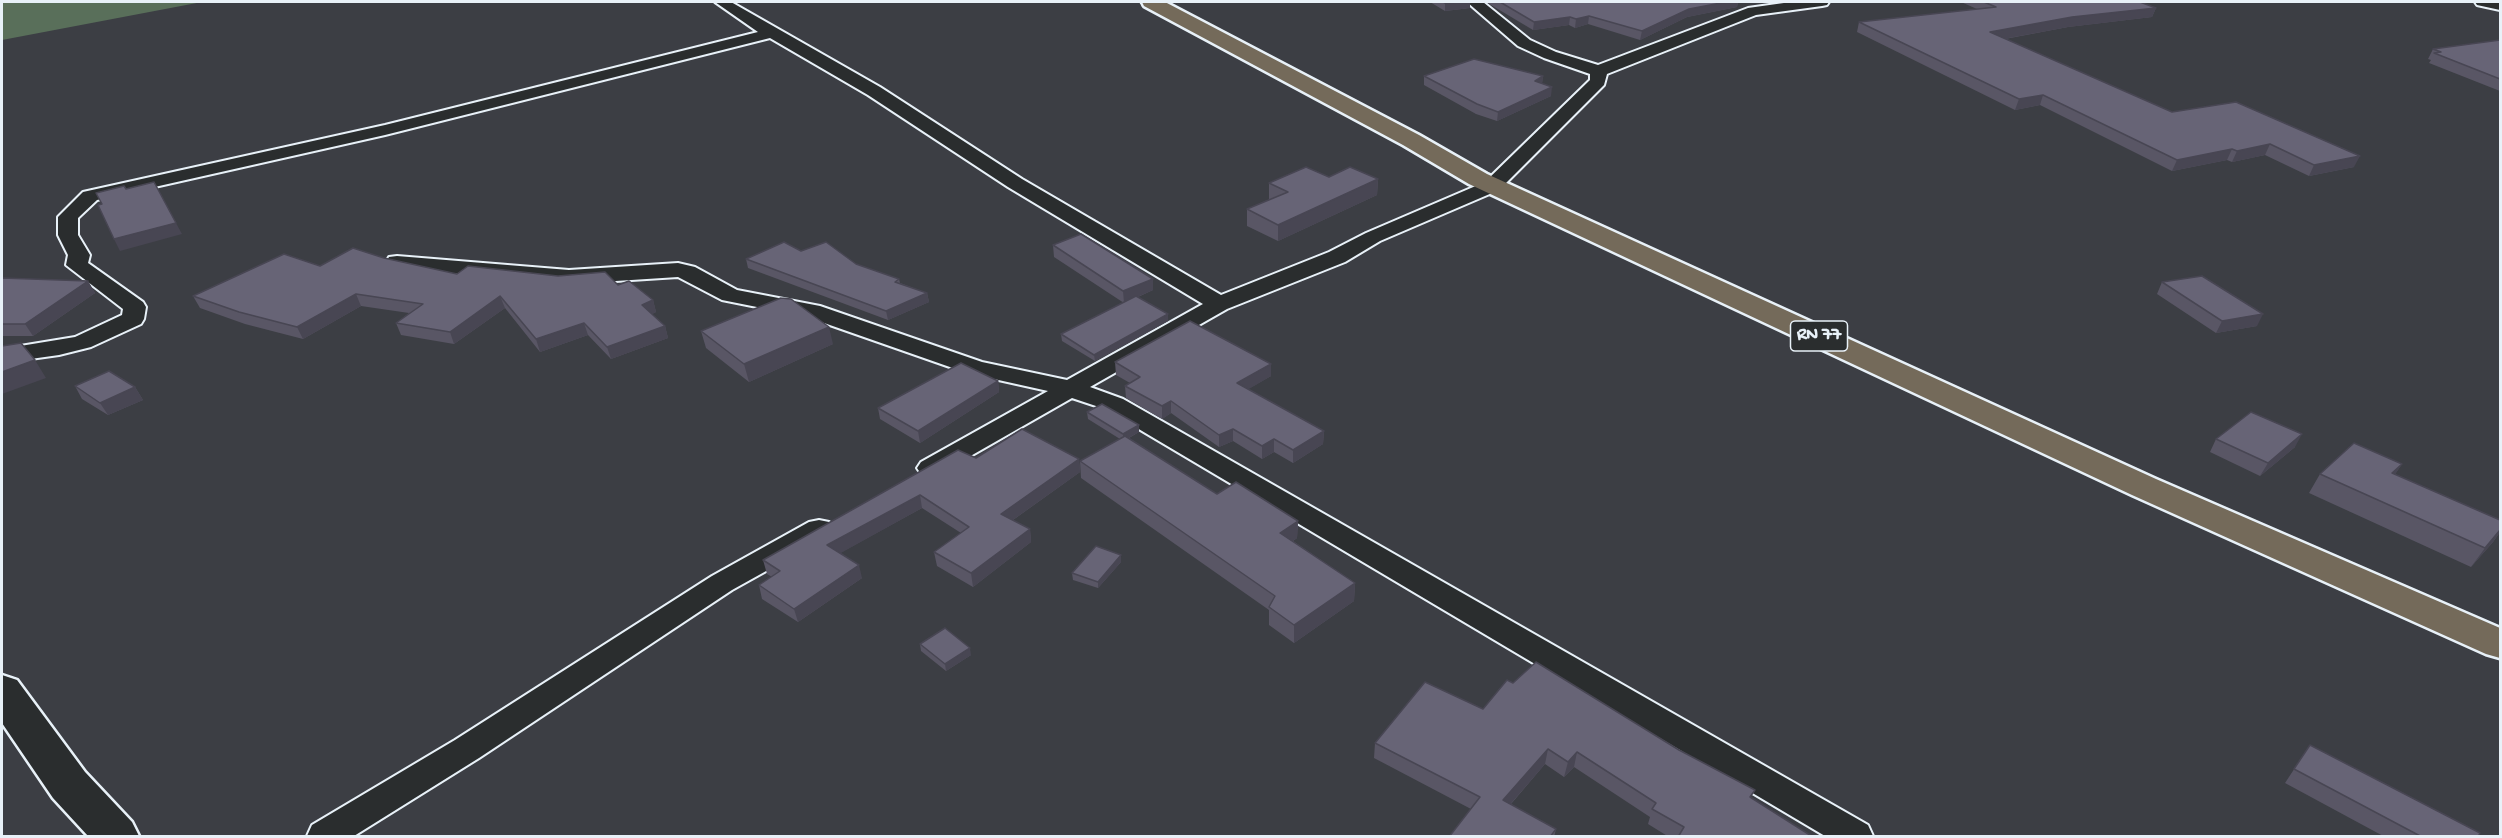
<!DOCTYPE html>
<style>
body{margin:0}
#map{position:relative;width:2502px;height:838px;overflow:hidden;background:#3c3e44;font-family:"Gochi Hand",sans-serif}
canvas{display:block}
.frame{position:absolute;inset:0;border:3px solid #e8f1f8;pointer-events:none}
</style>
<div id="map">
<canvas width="2502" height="838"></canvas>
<div class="frame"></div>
</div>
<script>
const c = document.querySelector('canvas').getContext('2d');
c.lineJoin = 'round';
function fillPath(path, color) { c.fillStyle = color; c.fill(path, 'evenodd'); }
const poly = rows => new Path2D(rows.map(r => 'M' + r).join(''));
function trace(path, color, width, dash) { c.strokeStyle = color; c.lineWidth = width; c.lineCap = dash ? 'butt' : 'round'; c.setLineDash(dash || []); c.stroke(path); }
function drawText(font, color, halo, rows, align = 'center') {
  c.font = font + ' "Gochi Hand",sans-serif'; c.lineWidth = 4.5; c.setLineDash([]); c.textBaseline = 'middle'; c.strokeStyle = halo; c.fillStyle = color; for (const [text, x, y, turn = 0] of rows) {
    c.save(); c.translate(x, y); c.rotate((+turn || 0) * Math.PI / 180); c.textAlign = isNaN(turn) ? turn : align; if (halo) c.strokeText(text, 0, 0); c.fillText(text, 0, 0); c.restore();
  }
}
fillPath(poly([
 [2,2,202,2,2,40]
]), '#596f5a');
const street = poly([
 [715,2,731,2,880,87,1022,179,1221,295,1329,252,1366,233,1485,182,1590,80,1590,74,1544,58,1518,46,1467,2,1483,2,1530,40,1556,52,1598,65,1748,8,1791,2,1829,2,1827,5,1822,6,1756,15,1607,74,1604,85,1499,190,1380,241,1345,262,1227,309,1090,387,1123,399,1868,825,1873,836,1825,836,1105,409,1072,398,939,474,930,476,921,474,917,468,921,462,1048,391,967,373,807,317,722,300,678,277,569,284,397,268,389,267,386,262,389,257,397,256,569,270,678,263,695,267,737,290,820,306,982,362,1067,380,1203,304,1008,187,868,95,770,38,385,135,97,200,78,218,78,235,90,255,88,263,143,302,146,307,144,319,141,324,91,347,59,355,2,363,2,349,75,337,122,315,123,309,66,265,68,255,58,235,58,217,83,192,385,125,758,32,715,2],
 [2475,2,2500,2,2500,10,2477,5,2475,2],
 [819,520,829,522,833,529,829,536,732,590,479,758,354,836,307,836,312,825,455,740,712,576,809,522,819,520]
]);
const secondary = poly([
 [2,675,17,680,85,772,132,822,139,836,88,836,53,798,2,723,2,675]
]);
const primary = poly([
 [1142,2,1165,2,1419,135,1487,174,2156,479,2500,628,2500,658,2486,654,2132,495,1469,184,1403,145,1144,6,1142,2]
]);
trace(street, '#e8f1f8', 4);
trace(secondary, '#e8f1f8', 5);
trace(primary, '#e8f1f8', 5);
fillPath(street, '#2a2d2e');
fillPath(secondary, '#2a2d2e');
fillPath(primary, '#746a5a');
fillPath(poly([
 [1430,2,1470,2,1470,8,1445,11],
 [1486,2,1738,2,1737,7,1687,17,1640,40,1588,24,1575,28,1569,25,1533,30],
 [1961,2,2140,2,2156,8,2152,17,2068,27,2005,39,2172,112,2354,167,2309,176,2265,155,2232,162,2227,160,2172,171,2040,105,2015,110,1857,32,1859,22,1977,9],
 [2500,40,2500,91,2429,63,2431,60,2428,59,2433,49],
 [1424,76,1543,76,1542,83,1551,96,1497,121,1476,114,1424,85],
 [1329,177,1378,179,1377,195,1278,241,1247,226,1247,209,1270,199,1269,199,1269,183],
 [1053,245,1153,290,1138,297,1168,321,1095,361,1062,341,1061,334,1124,303,1054,257],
 [801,251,856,264,899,279,900,283,927,293,929,302,888,320,748,268,746,259],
 [384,258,457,274,618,285,653,300,656,312,652,314,665,326,668,338,611,359,588,335,540,352,505,308,454,344,401,335,396,323,409,313,361,306,303,339,245,324,200,308,193,296,320,266],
 [2,278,88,281,95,293,33,336,2,336],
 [2162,282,2257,326,2216,333,2157,294],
 [701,331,833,344,749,382,706,348],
 [1115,362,1271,376,1248,389,1324,431,1323,444,1293,463,1274,452,1262,459,1233,441,1219,447,1171,413,1162,419,1126,398,1125,386,1130,383,1116,375],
 [998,381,999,392,920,443,880,419,878,408],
 [75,386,135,387,143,400,108,415,82,399],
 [1087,412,1139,425,1139,432,1129,438,1217,494,1298,521,1297,538,1293,541,1355,583,1354,601,1294,643,1269,625,1269,610,1081,478,1080,461,1120,439,1088,419],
 [2216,439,2295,447,2260,476,2210,452],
 [976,458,1079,459,1080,472,1013,520,1030,529,1031,542,973,587,937,566,934,552,961,533,922,508,840,553,862,578,798,622,762,599,759,585,772,577,767,574,763,560],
 [2402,464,2395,474,2500,520,2500,532,2493,542,2471,567,2309,493,2320,474],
 [1121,562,1098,588,1073,580,1072,573],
 [920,644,971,655,946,671,921,651],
 [1483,709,1752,799,1813,837,1669,837,1648,824,1650,817,1574,767,1564,777,1545,764,1511,804,1556,829,1554,837,1449,837,1471,809,1374,758,1375,743],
 [2310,745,2478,837,2385,837,2285,783]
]), '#595665');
fillPath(poly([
 [1458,2,1470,2,1470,8,1445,11,1445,3],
 [1726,2,1738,2,1737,7,1687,17,1640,40,1642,31,1689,9],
 [2156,8,2152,17,2068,27,1987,42,1990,32,2072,17],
 [1589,16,1588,24,1575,28,1576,19],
 [1570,17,1569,25,1533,30,1534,22],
 [1543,76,1542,85,1535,81],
 [1552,87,1551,96,1497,121,1498,112],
 [2043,95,2040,105,2015,110,2019,99],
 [2270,144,2265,155,2232,162,2237,151],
 [2232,149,2227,160,2172,171,2177,160],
 [2360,156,2354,167,2309,176,2314,165],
 [1378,179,1377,195,1278,241,1278,225],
 [176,223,182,234,120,251,114,239],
 [1153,279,1153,290,1124,303,1123,291],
 [88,281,95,293,33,336,25,324],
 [927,293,929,302,888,320,886,311],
 [356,294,361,306,303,339,297,327],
 [500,296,505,308,454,344,450,332],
 [653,300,656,312,646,317,642,305],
 [1168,314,1168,321,1095,361,1094,355],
 [2263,314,2257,326,2216,333,2222,321],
 [584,323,588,335,540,352,536,339],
 [665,326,668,338,611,359,607,347],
 [829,327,833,344,749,382,744,364],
 [35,360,46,378,2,394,2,372],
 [1271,364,1271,376,1237,396,1237,383],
 [998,381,999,392,920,443,918,431],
 [135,387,143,400,108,415,100,403],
 [1171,401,1171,413,1162,419,1162,406],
 [1139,425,1139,432,1123,441,1123,434],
 [1233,429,1233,441,1219,447,1219,435],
 [1324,431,1323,444,1293,463,1293,450],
 [2302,434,2295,447,2260,476,2268,463],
 [1274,439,1274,452,1262,459,1262,446],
 [1079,459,1080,472,1003,527,1001,514],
 [2402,464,2390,482,2392,473],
 [920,495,922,508,830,559,827,545],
 [1298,521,1297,538,1280,550,1280,533],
 [1030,529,1031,542,973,587,971,573],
 [2500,530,2500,532,2493,542,2471,567,2485,548],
 [1121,555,1121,562,1098,588,1098,582],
 [859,565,862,578,798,622,794,609],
 [1355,583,1354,601,1294,643,1294,625],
 [970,648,971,655,946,671,945,664],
 [1548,749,1545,764,1501,815,1503,800],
 [1577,752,1574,767,1564,777,1568,762]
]), '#484653');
const building = poly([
 [1443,2,1458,2,1445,3,1443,2],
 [1500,2,1726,2,1689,9,1642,31,1589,16,1576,19,1570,17,1534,22,1500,2],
 [1984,2,2140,2,2156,8,2072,17,1990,32,2172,112,2236,102,2360,156,2314,165,2270,144,2237,151,2232,149,2177,160,2043,95,2019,99,1859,22,1996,7,1984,2],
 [2500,40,2500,79,2434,53,2441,52,2433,49,2500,40],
 [1474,59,1543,76,1535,81,1552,87,1498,112,1477,104,1424,76,1474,59],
 [1306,167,1329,177,1350,167,1378,179,1278,225,1247,209,1288,192,1269,183,1306,167],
 [154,182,176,223,114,239,98,205,102,204,96,193,124,186,126,189,154,182],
 [1081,234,1153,279,1123,291,1053,245,1081,234],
 [784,242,801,251,826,242,856,264,899,279,895,282,927,293,886,311,746,259,784,242],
 [353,248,384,258,457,274,468,266,558,276,605,272,618,285,629,281,653,300,642,305,665,326,607,347,584,323,536,339,500,296,450,332,396,323,423,304,356,294,297,327,239,312,193,296,284,254,320,266,353,248],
 [2202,276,2263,314,2222,321,2162,282,2202,276],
 [2,278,88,281,25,324,2,324,2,278],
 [1136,296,1168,314,1094,355,1061,334,1136,296],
 [781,298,791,299,829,327,744,364,701,331,781,298],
 [1190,321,1271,364,1237,383,1324,431,1293,450,1274,439,1262,446,1233,429,1219,435,1171,401,1162,406,1125,386,1140,377,1115,362,1190,321],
 [21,343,35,360,2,372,2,346,21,343],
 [961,363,998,381,918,431,878,408,961,363],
 [109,371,135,387,100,403,75,386,109,371],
 [1102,404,1139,425,1123,434,1087,412,1102,404],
 [2251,412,2302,434,2268,463,2216,439,2251,412],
 [1022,429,1079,459,1001,514,1030,529,971,573,934,552,969,527,920,495,827,545,859,565,794,609,759,585,780,571,763,560,958,450,976,458,1022,429],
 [1125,436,1217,494,1236,482,1298,521,1280,533,1355,583,1294,625,1269,607,1275,596,1080,461,1125,436],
 [2354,443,2402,464,2392,473,2500,520,2500,530,2485,548,2320,474,2354,443],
 [1096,546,1121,555,1098,582,1072,573,1096,546],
 [945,628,970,648,945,664,920,644,945,628],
 [1536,662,1679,750,1755,790,1750,797,1813,837,1678,837,1684,827,1652,809,1656,803,1577,752,1568,762,1548,749,1503,800,1556,829,1550,837,1449,837,1480,797,1375,743,1425,682,1483,709,1507,680,1513,683,1536,662],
 [2310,745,2480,833,2478,837,2422,837,2294,769,2310,745]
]);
fillPath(building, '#676476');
trace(building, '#484653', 1.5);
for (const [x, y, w] of [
 [1819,336,57]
]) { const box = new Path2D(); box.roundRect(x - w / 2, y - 15, w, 30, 4.5); c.fillStyle = '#2a2d2e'; c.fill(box); trace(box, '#e8f1f8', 1.5); }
drawText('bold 18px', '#e8f1f8', null, [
 ["RN 77",1819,336]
]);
</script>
